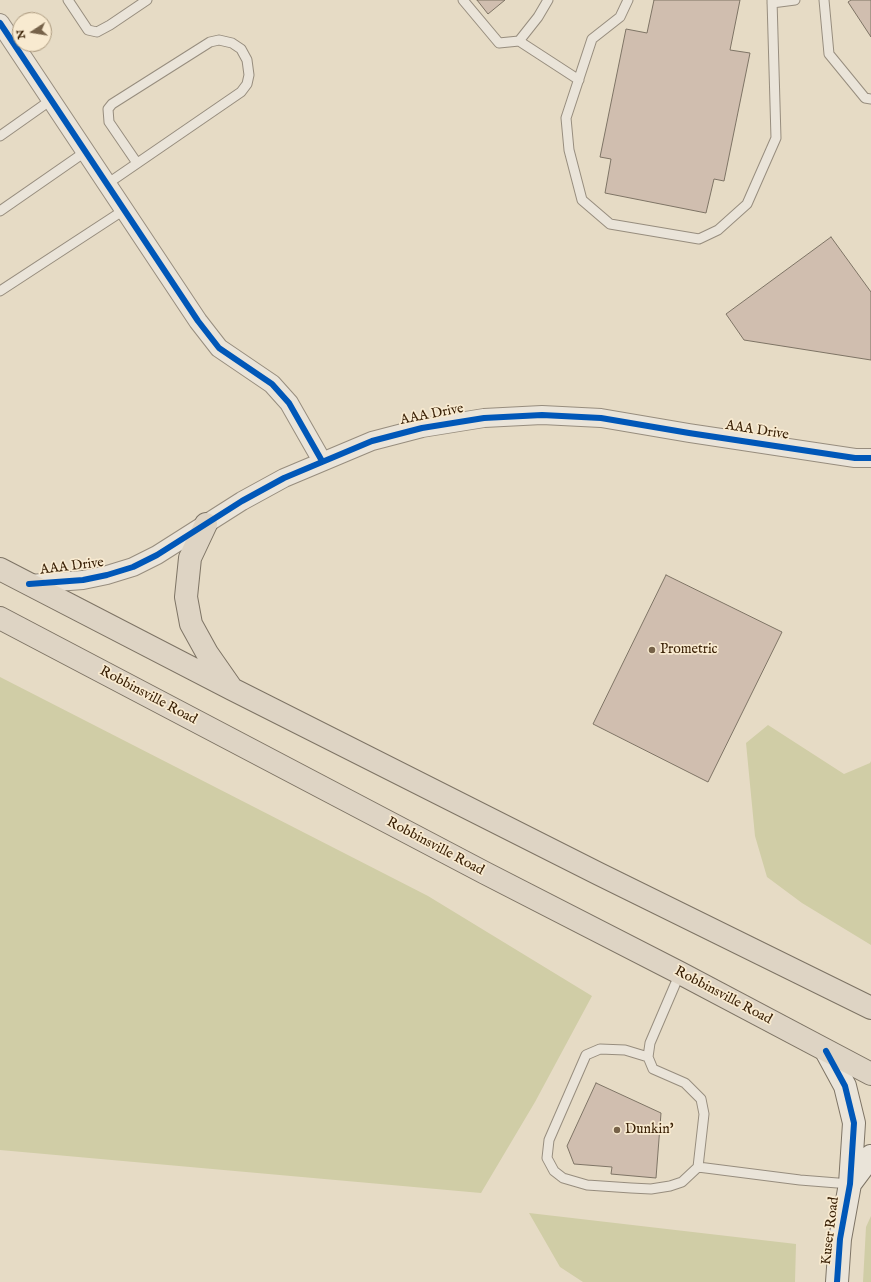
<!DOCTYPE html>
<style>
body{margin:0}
#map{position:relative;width:871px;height:1282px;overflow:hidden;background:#e6dbc5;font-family:"IM FELL English",serif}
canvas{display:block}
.north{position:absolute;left:12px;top:12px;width:40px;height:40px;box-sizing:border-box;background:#f8ead0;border:1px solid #ac9a7f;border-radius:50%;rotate:258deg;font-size:11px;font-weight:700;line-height:16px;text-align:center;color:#3a2106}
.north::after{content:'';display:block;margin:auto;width:14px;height:18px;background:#766249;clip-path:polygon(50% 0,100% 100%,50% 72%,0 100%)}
</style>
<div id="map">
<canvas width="871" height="1282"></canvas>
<div class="north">N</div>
</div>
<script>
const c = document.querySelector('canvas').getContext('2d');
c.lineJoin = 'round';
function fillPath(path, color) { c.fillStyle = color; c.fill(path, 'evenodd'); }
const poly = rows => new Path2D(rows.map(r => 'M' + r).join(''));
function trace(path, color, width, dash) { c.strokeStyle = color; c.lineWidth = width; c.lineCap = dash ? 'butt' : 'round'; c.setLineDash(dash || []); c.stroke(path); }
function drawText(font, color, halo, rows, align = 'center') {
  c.font = font + ' "IM FELL English",serif'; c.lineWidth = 3.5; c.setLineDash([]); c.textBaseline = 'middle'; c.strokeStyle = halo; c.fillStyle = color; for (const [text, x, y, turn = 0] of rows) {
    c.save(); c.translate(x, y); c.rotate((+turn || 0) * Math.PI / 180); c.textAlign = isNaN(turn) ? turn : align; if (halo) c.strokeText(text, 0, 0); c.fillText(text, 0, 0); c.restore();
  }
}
fillPath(poly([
 [0,677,428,896,592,996,535,1102,481,1193,0,1150],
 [768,725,844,774,870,763,871,761,871,945,802,903,767,877,755,836,746,743],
 [529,1213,796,1244,795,1282,583,1282,560,1267],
 [871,1216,871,1282,863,1282,866,1227]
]), '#d0cda6');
const building = poly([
 [477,0,505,0,488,14,477,0],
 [654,0,740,0,730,50,750,53,724,181,714,179,706,213,605,193,611,159,600,157,626,29,647,33,654,0],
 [851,0,871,0,871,37,848,2,851,0],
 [831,237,871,292,871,360,744,340,726,314,831,237],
 [666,575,782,632,708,782,593,724,666,575],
 [596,1083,661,1113,656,1178,611,1174,612,1167,574,1164,567,1146,596,1083]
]);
fillPath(building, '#d0beaf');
trace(building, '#7e7465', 1);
const lane = poly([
 [68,0,88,30,97,32,110,25,147,0],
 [463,0,499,43,519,41,538,17,548,0],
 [628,0,620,17,592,39,566,118,569,150,582,200,610,224,699,239,718,230,747,204,776,138,772,0],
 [824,0,829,54,865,98,871,99],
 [772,3,795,0],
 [519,41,579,80],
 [0,136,51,100],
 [107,184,241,92,247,84,249,75,247,60,241,49,232,43,219,40,210,42,112,104,108,109,109,122,137,163],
 [0,211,85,152],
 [0,291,124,210],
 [680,973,650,1043,648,1057,653,1069,685,1083,701,1099,704,1114,698,1167,800,1180,850,1184],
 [648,1057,625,1050,600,1049,586,1055,549,1140,547,1158,554,1171,563,1178,587,1185,631,1188,651,1189,670,1186,682,1182,698,1167]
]);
const street = poly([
 [0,23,198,321,219,348,272,384,289,403,322,461],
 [29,584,83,580,107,575,133,567,157,555,242,501,284,478,372,441,422,428,484,418,542,415,601,418,689,433,855,458,871,458]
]);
const secondary = poly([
 [826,1051,845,1086,854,1123,850,1184,840,1239,837,1282],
 [850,1184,871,1156]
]);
const highway = poly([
 [206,524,190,558,186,597,191,624,207,653,230,686],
 [0,569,232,689,599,874,871,1008],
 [0,618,485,873,680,973,871,1074]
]);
trace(lane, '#978d7e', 11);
trace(street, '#978d7e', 20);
trace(secondary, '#7e7465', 24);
trace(highway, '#7e7465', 24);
trace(lane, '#eae4d9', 9);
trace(street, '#eae4d9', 18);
trace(secondary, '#eae4d9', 22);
trace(highway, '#ded4c4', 22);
trace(poly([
 [0,23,198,321,219,348,272,384,289,403,322,461],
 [29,584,83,580,107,575,133,567,157,555,242,501,284,478,372,441,422,428,484,418,542,415,601,418,689,433,855,458,871,458],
 [826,1051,845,1086,854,1123,850,1184,840,1239,837,1282]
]), '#0057b8', 6);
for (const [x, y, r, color] of [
 [652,650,4,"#766249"],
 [617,1130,4,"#766249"]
]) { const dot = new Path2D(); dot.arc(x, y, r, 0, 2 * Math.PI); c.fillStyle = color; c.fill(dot); trace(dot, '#f8ead0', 1.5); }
drawText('14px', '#3a2106', '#f8ead0', [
 ["AAA Drive",432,415,-11],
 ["AAA Drive",757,431,9],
 ["AAA Drive",72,567,-7],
 ["Robbinsville Road",148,696,28],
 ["Robbinsville Road",435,847,28],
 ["Robbinsville Road",723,996,28],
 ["Kuser Road",831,1231,-83]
]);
drawText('14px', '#3a2106', '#f8ead0', [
 ["Prometric",660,650],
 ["Dunkin'",625,1130]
], 'left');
</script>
